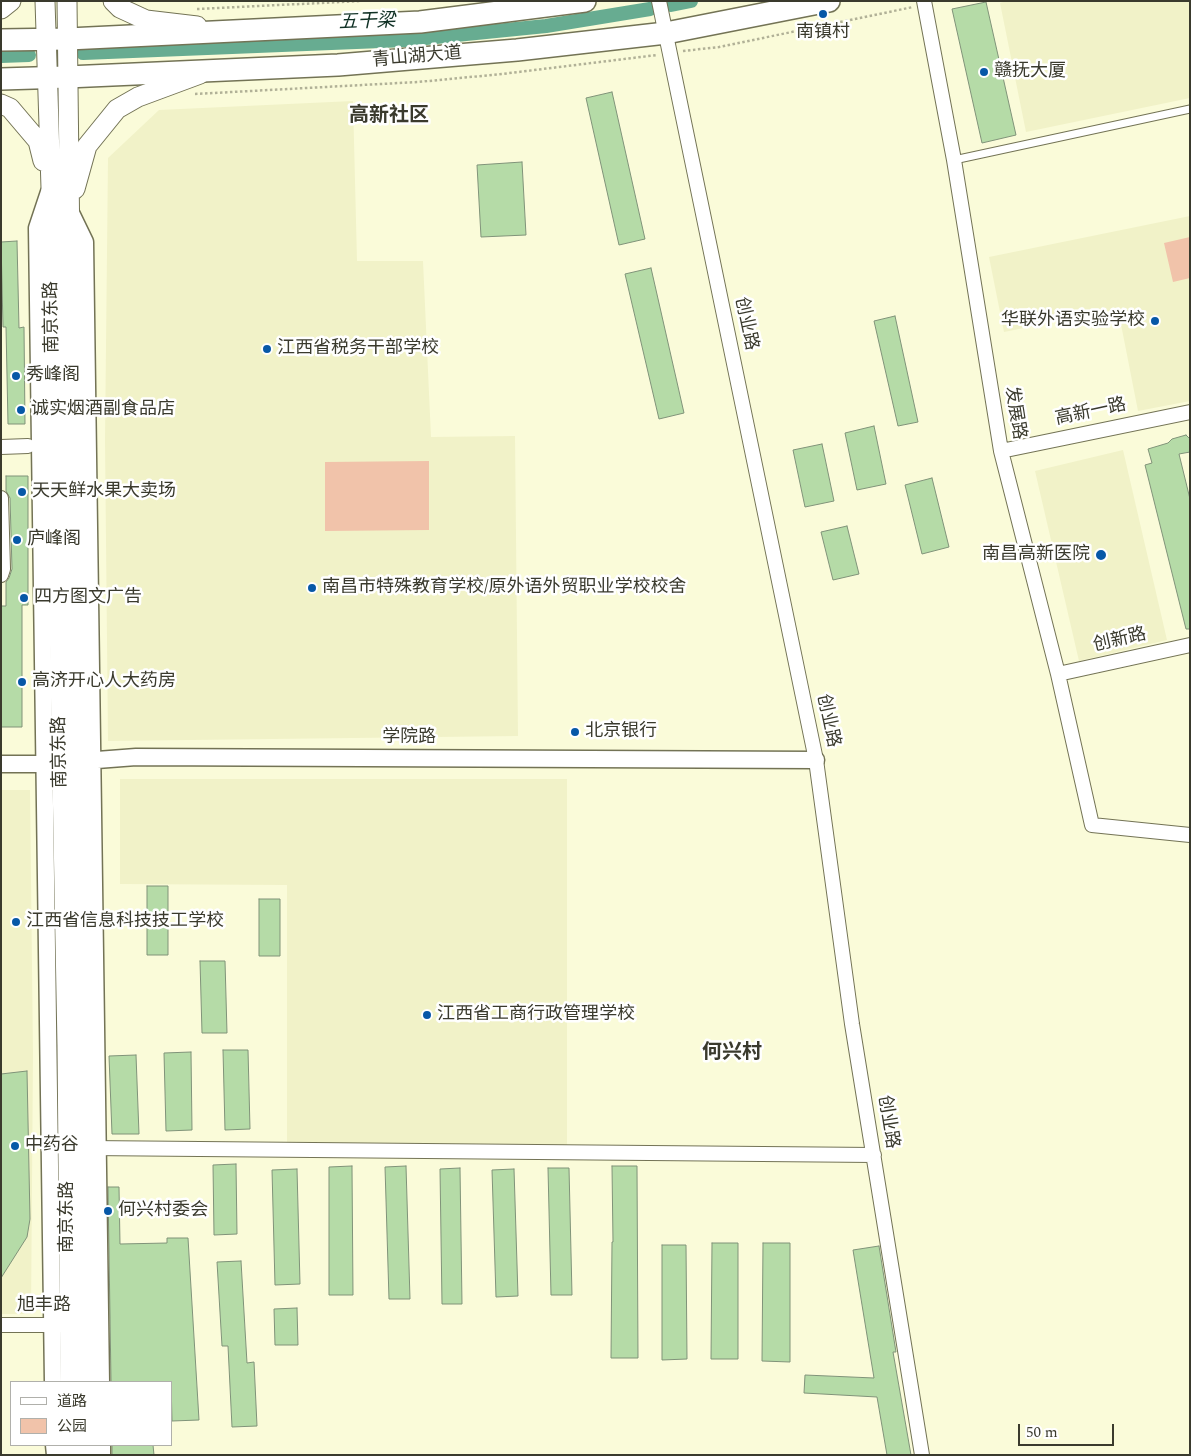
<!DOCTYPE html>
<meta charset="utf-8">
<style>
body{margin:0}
#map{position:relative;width:1191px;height:1456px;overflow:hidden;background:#fafbd9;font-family:Spectral,"Noto Sans SC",serif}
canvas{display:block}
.frame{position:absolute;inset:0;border:2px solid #3a3a2d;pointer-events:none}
.legend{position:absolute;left:10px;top:1381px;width:162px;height:65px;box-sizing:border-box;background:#fff;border:1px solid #b0b0ab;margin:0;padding:6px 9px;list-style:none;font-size:15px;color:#3a3a2d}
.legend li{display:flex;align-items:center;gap:10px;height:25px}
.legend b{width:25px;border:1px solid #b0b0ab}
.scale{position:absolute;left:1018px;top:1424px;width:96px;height:22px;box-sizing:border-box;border:2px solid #3a3a2d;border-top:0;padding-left:6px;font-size:15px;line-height:18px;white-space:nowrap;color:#3a3a2d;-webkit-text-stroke:4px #fff;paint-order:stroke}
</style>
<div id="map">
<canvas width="1191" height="1456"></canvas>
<div class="frame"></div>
<ul class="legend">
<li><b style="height:6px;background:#fff"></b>道路</li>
<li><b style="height:14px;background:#f1c3aa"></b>公园</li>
</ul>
<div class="scale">50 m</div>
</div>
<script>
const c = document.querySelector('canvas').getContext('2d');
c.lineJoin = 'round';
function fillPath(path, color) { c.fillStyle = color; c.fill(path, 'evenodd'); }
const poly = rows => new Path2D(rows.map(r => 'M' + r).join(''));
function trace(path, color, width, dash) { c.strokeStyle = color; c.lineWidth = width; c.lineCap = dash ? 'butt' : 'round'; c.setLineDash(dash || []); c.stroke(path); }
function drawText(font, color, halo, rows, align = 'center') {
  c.font = font + ' Spectral,"Noto Sans SC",serif'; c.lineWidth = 5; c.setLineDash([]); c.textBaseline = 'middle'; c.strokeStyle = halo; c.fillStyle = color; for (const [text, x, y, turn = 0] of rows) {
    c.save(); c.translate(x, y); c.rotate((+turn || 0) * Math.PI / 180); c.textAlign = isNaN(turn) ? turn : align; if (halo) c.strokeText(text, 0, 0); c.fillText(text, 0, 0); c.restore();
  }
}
fillPath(poly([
 [1006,1,1190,1,1190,98,1026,132,1000,3],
 [353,101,357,261,423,261,431,437,515,436,518,736,108,741,105,440,108,158,159,110],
 [1190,216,1190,401,1138,411,1118,309,1004,332,989,257],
 [1123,450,1167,640,1079,661,1035,471],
 [120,779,567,779,567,1146,287,1146,287,885,120,884],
 [1,790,30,790,33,1054,31,1314,1,1314]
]), '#f1f2c8');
fillPath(poly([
 [1190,237,1190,278,1173,282,1164,243],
 [429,461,429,530,325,531,325,462]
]), '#f1c3aa');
trace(poly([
 [671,5,691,1],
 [83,53,406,40,546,26,650,9],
 [1,56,29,55]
]), '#67ac91', 14);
const building = poly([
 [986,2,1016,135,982,143,952,9,986,2],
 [612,92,645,239,619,245,586,98,612,92],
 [522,162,526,235,481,237,477,165,522,162],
 [17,241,19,328,24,327,25,424,8,424,6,327,3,327,1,242,17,241],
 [651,268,684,413,659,419,625,274,651,268],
 [895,316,918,422,898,426,874,321,895,316],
 [874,426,886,484,857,490,845,433,874,426],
 [1186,435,1190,439,1190,452,1179,454,1190,499,1190,629,1186,629,1145,465,1152,463,1148,449,1168,443,1172,439,1186,435],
 [822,444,834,501,805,507,793,450,822,444],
 [6,476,28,476,28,605,22,605,22,727,1,727,1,606,6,606,6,582,9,578,12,569,10,498,6,491,6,476],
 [932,478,949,547,922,554,905,485,932,478],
 [847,526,859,574,833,580,821,532,847,526],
 [147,886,168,886,168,955,147,955,147,886],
 [259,899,280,899,280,956,259,956,259,899],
 [200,961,225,961,227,1033,202,1033,200,961],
 [223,1050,248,1050,250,1129,225,1130,223,1050],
 [191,1052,192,1130,166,1131,164,1053,191,1052],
 [136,1055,139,1134,112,1134,109,1056,136,1055],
 [27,1071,30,1219,27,1237,1,1278,1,1074,27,1071],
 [236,1164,237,1234,214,1235,213,1165,236,1164],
 [352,1166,353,1295,329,1295,329,1167,352,1166],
 [406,1166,410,1299,389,1299,385,1167,406,1166],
 [612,1166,637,1166,638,1358,611,1358,612,1242,613,1242,612,1166],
 [460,1168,462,1304,442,1304,440,1169,460,1168],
 [548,1168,569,1168,572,1295,551,1295,548,1168],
 [297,1169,300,1284,275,1285,272,1170,297,1169],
 [514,1169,518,1296,496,1297,492,1170,514,1169],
 [108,1187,119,1187,120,1244,167,1243,167,1238,188,1238,199,1420,172,1421,171,1382,111,1382,108,1187],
 [712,1243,738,1243,738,1359,711,1359,712,1243],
 [763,1243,790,1243,790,1362,762,1361,763,1243],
 [662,1245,686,1245,687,1359,662,1360,662,1245],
 [879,1246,896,1352,893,1352,911,1455,887,1455,877,1397,804,1393,805,1375,874,1378,853,1250,879,1246],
 [241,1261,247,1363,254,1362,257,1426,232,1427,228,1346,222,1346,217,1262,241,1261],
 [297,1308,298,1345,275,1345,274,1309,297,1308],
 [112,1445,153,1445,154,1455,112,1455,112,1445]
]);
fillPath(building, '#b5dba7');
trace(building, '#809379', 1);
const service = poly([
 [954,160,1190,109]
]);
const minor = poly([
 [659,1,816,760,852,1024,922,1455],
 [924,1,954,160,1001,451,1058,674,1092,825,1190,835],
 [1,447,28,446],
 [1001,451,1190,412],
 [1,498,3,569,1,575],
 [1058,674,1190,645],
 [88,1148,874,1155],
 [1,1325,63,1325]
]);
const tertiary = poly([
 [49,192,37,228,53,1382],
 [70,211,85,242,101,1382],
 [84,761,136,757,816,760],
 [1,764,54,764],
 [54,1445,55,1455],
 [102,1445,102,1455]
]);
const secondary = poly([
 [45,1,51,188,67,1045,70,1382],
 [67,1,78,927,87,1382],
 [113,1,120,8,146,20,197,26],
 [1,9,11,1],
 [1,104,10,108,38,141,43,161],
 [75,189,87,146,117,109,138,97,200,74],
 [70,1445,70,1455],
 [88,1445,88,1455]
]);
const primary = poly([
 [1,40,68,39,420,22,585,1],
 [1,79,67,77,338,65,517,50,666,33,829,1]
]);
trace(service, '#737355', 9);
trace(minor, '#737355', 16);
trace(tertiary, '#737355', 19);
trace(secondary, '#737355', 21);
trace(primary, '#737355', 24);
trace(poly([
 [197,9,361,1],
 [683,51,719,47,913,7],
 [195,94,418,82,502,74,657,55]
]), '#b1b197', 2.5, [2.5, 2.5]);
trace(service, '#fff', 7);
trace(minor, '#fff', 14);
trace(tertiary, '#fff', 16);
trace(secondary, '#fff', 19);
trace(primary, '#fff', 21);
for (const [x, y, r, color] of [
 [823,14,5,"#0758a7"],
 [984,72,5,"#0758a7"],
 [1155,321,5,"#0758a7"],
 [267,349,5,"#0758a7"],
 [16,376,5,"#0758a7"],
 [21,410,5,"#0758a7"],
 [22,492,5,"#0758a7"],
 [17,540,5,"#0758a7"],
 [1101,555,6,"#0758a7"],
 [312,588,5,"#0758a7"],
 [24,598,5,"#0758a7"],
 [22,682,5,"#0758a7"],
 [575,732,5,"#0758a7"],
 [16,922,5,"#0758a7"],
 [427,1015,5,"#0758a7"],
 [15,1146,5,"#0758a7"],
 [108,1211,5,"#0758a7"]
]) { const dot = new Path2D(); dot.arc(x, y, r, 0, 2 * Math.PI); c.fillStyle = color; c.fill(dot); trace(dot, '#fff', 2); }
drawText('18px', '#3a3a2d', '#fff', [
 ["南镇村",823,33,"center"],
 ["赣抚大厦",994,72],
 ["华联外语实验学校",1145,321,"right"],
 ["江西省税务干部学校",277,349],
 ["秀峰阁",26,376],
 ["诚实烟酒副食品店",31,410],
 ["天天鲜水果大卖场",32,492],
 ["庐峰阁",27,540],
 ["南昌高新医院",1090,555,"right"],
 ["南昌市特殊教育学校/原外语外贸职业学校校舍",322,588],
 ["四方图文广告",34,598],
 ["高济开心人大药房",32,682],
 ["北京银行",585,732],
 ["江西省信息科技技工学校",26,922],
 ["江西省工商行政管理学校",437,1015],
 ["中药谷",25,1146],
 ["何兴村委会",118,1211]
], 'left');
drawText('18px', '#3a3a2d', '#fff', [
 ["青山湖大道",417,58,-5],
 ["南京东路",53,317,-91],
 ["创业路",745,324,78],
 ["发展路",1014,413,81],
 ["高新一路",1091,413,-12],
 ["创新路",1120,641,-13],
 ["创业路",827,721,78],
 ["学院路",409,738],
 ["南京东路",61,752,-91],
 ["创业路",887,1122,81],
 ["南京东路",68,1217,-90],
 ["旭丰路",44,1306]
]);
drawText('italic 19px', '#103125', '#fff', [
 ["五干梁",367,23,-2]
]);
drawText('bold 20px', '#3a3a2d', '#fff', [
 ["高新社区",389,117],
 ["何兴村",732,1054]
]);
</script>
